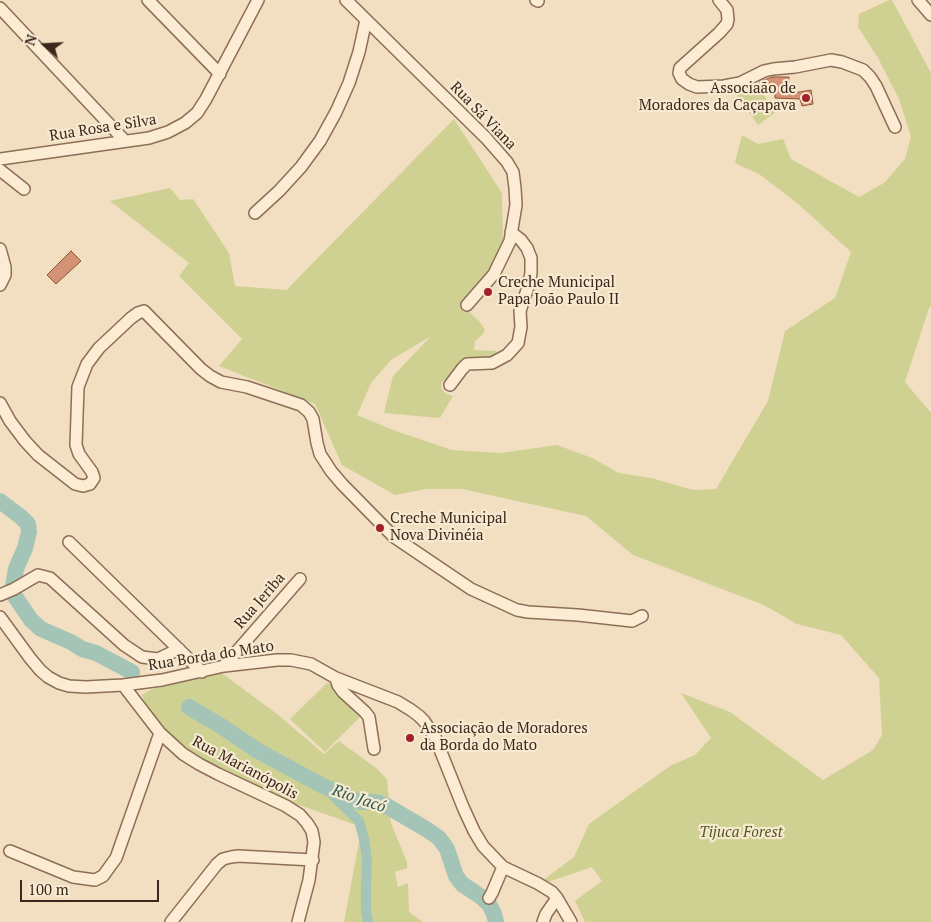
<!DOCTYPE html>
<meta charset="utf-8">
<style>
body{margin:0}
#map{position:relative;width:931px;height:922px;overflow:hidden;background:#f2dec0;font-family:"PT Serif",serif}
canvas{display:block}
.north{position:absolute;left:20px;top:20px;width:50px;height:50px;-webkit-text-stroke:4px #f8e9d1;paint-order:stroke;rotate:289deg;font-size:14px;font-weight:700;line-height:20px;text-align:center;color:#3b281c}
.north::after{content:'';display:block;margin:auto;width:18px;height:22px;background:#3b281c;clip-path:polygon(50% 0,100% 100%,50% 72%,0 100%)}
.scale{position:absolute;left:20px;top:880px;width:139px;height:22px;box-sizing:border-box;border:2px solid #3b281c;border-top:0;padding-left:6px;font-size:15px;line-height:18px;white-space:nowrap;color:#3b281c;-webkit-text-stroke:4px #f8e9d1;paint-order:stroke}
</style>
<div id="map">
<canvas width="931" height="922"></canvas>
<div class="north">N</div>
<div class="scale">100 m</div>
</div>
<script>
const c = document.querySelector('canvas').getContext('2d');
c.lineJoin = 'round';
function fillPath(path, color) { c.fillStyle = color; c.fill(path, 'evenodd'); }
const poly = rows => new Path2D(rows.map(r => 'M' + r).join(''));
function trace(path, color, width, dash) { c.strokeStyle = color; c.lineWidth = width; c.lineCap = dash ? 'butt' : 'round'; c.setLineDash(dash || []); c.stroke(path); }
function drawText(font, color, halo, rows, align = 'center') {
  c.font = font + ' "PT Serif",serif'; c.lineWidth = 4.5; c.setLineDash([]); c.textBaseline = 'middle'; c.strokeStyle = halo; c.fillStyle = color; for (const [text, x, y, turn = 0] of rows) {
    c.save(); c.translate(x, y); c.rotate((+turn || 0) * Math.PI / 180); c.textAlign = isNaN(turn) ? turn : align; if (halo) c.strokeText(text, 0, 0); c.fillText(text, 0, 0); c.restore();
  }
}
fillPath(poly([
 [889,0,892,0,931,73,931,306,929,308,905,382,931,413,931,922,585,922,575,901,602,881,592,867,548,882,542,881,574,857,589,824,670,766,695,755,711,738,681,693,730,712,823,780,873,750,882,735,879,678,841,635,797,624,764,605,633,555,586,516,462,489,426,489,395,495,342,465,315,404,219,366,242,339,179,276,189,263,110,201,170,188,180,200,193,199,229,253,235,286,287,290,303,273,454,119,502,193,503,251,485,280,462,305,479,321,485,330,483,334,475,341,474,350,496,351,498,357,456,373,442,382,441,388,446,394,453,396,440,418,384,413,393,376,431,336,391,360,371,383,357,415,393,430,452,450,501,453,557,445,592,458,619,473,651,478,693,490,716,489,768,401,785,331,835,298,851,252,796,202,759,174,735,163,742,135,758,144,783,139,791,159,859,197,884,183,905,159,911,137,899,99,878,58,858,27,859,14],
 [753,80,776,112,758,125,735,93],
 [219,671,277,714,324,754,339,741,376,768,387,779,391,823,407,862,407,868,395,872,398,887,408,883,409,912,423,922,344,922,359,842,359,826,251,788,205,765,168,737,145,704,142,695,150,690],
 [328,682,363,714,325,752,290,719]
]), '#cfd193');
trace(poly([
 [323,786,359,821,364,839,367,859,366,887,366,910,368,922]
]), '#a3c4b7', 10);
trace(poly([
 [0,501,21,517,28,524,29,532,25,548,16,569,12,592,31,620,41,629,71,642,82,649,96,653,132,672],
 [189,707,221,726,258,751,323,786,359,802,375,802,385,805,426,829,439,838,447,849,456,876,462,884,480,896,489,904,494,914,496,922]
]), '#a3c4b7', 16);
const building = poly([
 [773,77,789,77,788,94,811,90,813,104,802,106,800,99,775,98,775,93,770,93,771,87,760,86,760,81,773,77],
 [71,251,81,261,56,284,47,275,71,251]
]);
fillPath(building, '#d39273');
trace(building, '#8e543a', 1);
const minor = poly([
 [148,0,220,74],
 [346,0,486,138,507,162,513,172,515,188,516,205,510,241,494,274,467,305],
 [536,0,538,1],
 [719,0,727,10,728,19,727,24,719,33,680,68,679,73,682,79,689,84,697,87,724,86,740,83,764,71,773,69,795,67,831,60,842,62,863,70,870,77,876,86,895,127],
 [918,0,931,15],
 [0,8,125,141],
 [0,159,149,138,168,132,185,123,197,113,206,99,258,0],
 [0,170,24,189],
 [255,213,279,191,301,167,320,141,336,112,349,83,359,52,366,20],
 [0,249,5,267,5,275,0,285],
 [450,385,462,369,467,364,492,363,507,355,518,343,521,327,520,311,528,287,531,273,531,258,527,248,521,240,511,232],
 [0,403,10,421,25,441,38,455,75,484,83,486,90,484,94,478,92,472,79,454,76,445,78,387,87,364,99,348,131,318,138,313,144,311,201,369,210,376,221,382,247,387,301,405,309,412,313,419,317,443,320,454,331,471,342,484,394,537,471,589,517,610,528,612,578,615,632,621,642,616],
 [69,542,202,672],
 [0,595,14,589,38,575,50,578,124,645,142,657,158,659,179,649],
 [0,617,30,658,40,670,48,677,59,683,69,686,86,687,123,685,162,680,224,666,277,660,291,660,311,664,336,678,398,702,411,710,419,716,424,721,435,737,463,807,474,831,483,846,503,867,537,883,552,892,557,898,571,922],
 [224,666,300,579],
 [336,678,338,685,343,692,365,712,369,717,374,749],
 [123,685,160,733,183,754,199,764,218,774,286,806,300,815,307,823,312,831,314,842,309,880,298,922],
 [10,851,73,877,95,880,103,876,116,858,160,733],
 [489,898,492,893,503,867],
 [171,922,217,864,223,859,231,857,238,856,313,860],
 [543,922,546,914,557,898]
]);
trace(minor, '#8d6e56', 14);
trace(minor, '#fcecd4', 11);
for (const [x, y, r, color] of [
 [806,98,5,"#a1212d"],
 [488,292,5,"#a1212d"],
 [380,528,5,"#a1212d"],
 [410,738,5,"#a1212d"]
]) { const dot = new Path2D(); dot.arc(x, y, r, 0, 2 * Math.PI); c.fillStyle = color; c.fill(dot); trace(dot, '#f8e9d1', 2); }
drawText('15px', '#3b281c', '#f8e9d1', [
 ["Associaão de",796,89,"right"],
 ["Moradores da Caçapava",796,106,"right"],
 ["Creche Municipal",498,283],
 ["Papa João Paulo II",498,300],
 ["Creche Municipal",390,519],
 ["Nova Divinéia",390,536],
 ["Associação de Moradores",420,729],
 ["da Borda do Mato",420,746]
], 'left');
drawText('15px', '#3b281c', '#f8e9d1', [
 ["Rua Sá Viana",483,116,46],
 ["Rua Rosa e Silva",103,128,-9],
 ["Rua Jeriba",260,601,-49],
 ["Rua Borda do Mato",211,656,-9],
 ["Rua Marianópolis",245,768,28]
]);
drawText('italic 15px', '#505921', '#f8e9d1', [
 ["Tijuca Forest",741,833]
]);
drawText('italic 16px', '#2a5c54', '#f8e9d1', [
 ["Rio Jacó",359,799,19]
]);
</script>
